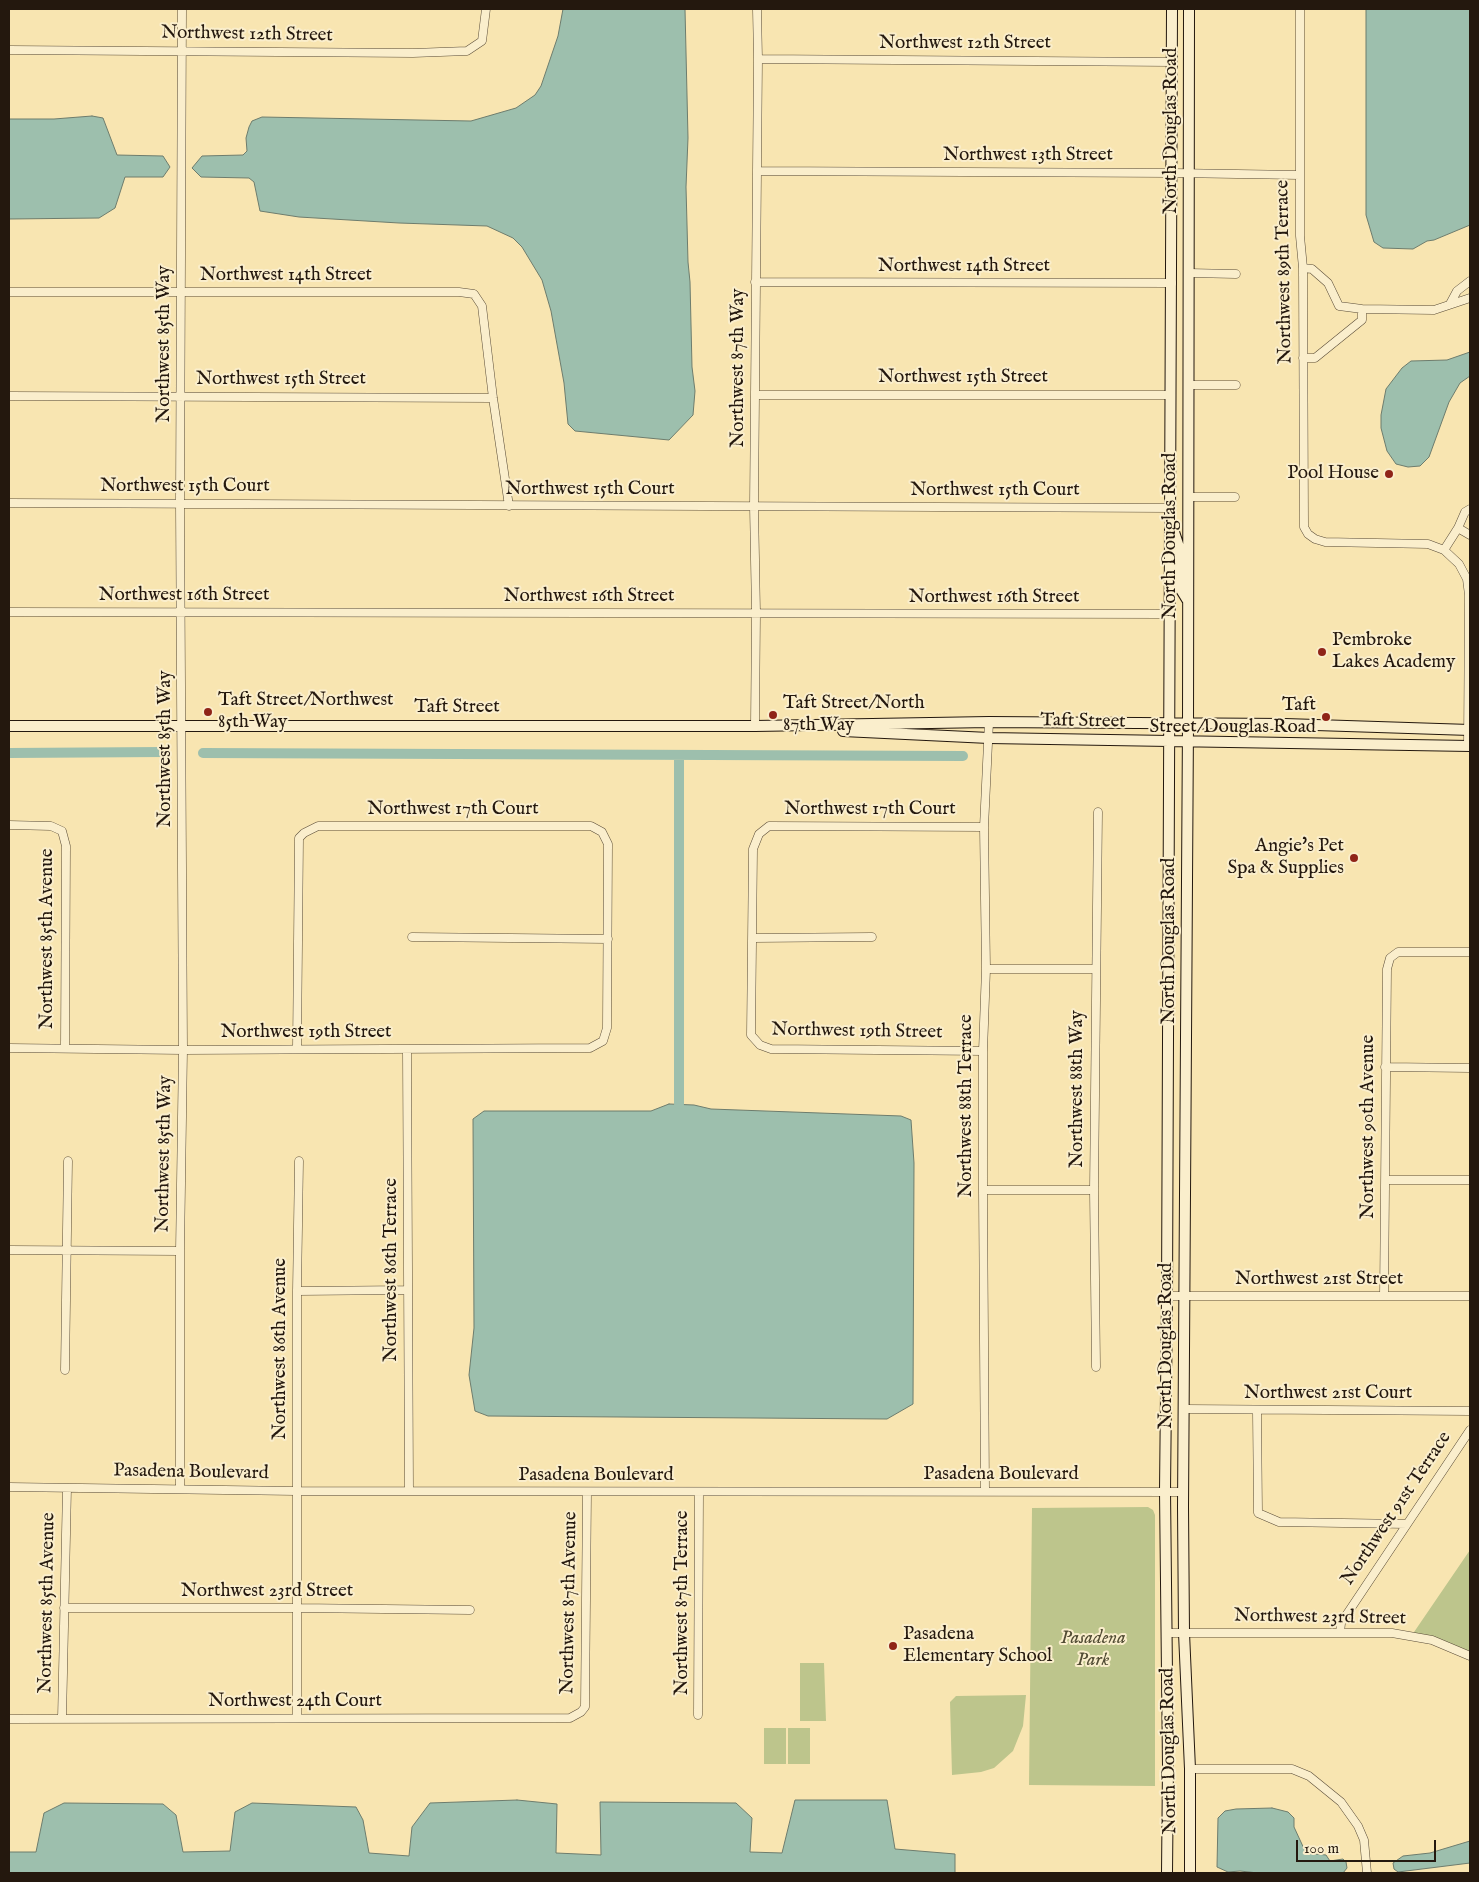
<!DOCTYPE html>
<style>
body{margin:0}
#map{position:relative;width:1479px;height:1882px;overflow:hidden;background:#f8e5b1;font-family:"IM FELL English",serif}
canvas{display:block}
.frame{position:absolute;inset:0;border:10px solid #24180e;pointer-events:none}
.scale{position:absolute;left:1296px;top:1840px;width:140px;height:22px;box-sizing:border-box;border:2px solid #24180e;border-top:0;padding-left:6px;font-size:15px;line-height:18px;white-space:nowrap;color:#24180e;-webkit-text-stroke:4px #faeecc;paint-order:stroke}
</style>
<div id="map">
<canvas width="1479" height="1882"></canvas>
<div class="frame"></div>
<div class="scale">100 m</div>
</div>
<script>
const c = document.querySelector('canvas').getContext('2d');
c.lineJoin = 'round';
function fillPath(path, color) { c.fillStyle = color; c.fill(path, 'evenodd'); }
const poly = rows => new Path2D(rows.map(r => 'M' + r).join(''));
function trace(path, color, width, dash) { c.strokeStyle = color; c.lineWidth = width; c.lineCap = dash ? 'butt' : 'round'; c.setLineDash(dash || []); c.stroke(path); }
function drawText(font, color, halo, rows, align = 'center') {
  c.font = font + ' "IM FELL English",serif'; c.lineWidth = 4; c.setLineDash([]); c.textBaseline = 'middle'; c.strokeStyle = halo; c.fillStyle = color; for (const [text, x, y, turn = 0] of rows) {
    c.save(); c.translate(x, y); c.rotate((+turn || 0) * Math.PI / 180); c.textAlign = isNaN(turn) ? turn : align; if (halo) c.strokeText(text, 0, 0); c.fillText(text, 0, 0); c.restore();
  }
}
fillPath(poly([
 [1148,1507,1153,1510,1155,1515,1155,1786,1029,1785,1032,1508],
 [1470,1550,1470,1656,1412,1635],
 [800,1663,824,1663,826,1721,800,1721],
 [1026,1695,1023,1726,1013,1751,994,1768,981,1772,952,1775,950,1702,956,1696],
 [764,1728,786,1728,786,1764,764,1764],
 [788,1728,810,1728,810,1764,788,1764]
]), '#bdc58c');
const water = poly([
 [563,9,685,9,688,138,686,187,688,262,690,282,692,367,695,391,693,415,669,440,575,431,568,424,564,383,551,311,542,280,522,247,513,238,487,226,399,223,299,217,260,211,254,182,249,178,201,177,192,168,202,156,243,155,247,151,246,138,249,127,252,121,262,117,471,121,516,108,535,95,541,86,558,36,563,9],
 [1366,9,1470,9,1470,225,1434,240,1427,241,1413,249,1383,248,1374,242,1366,215,1366,9],
 [92,116,103,118,117,155,163,156,170,167,163,177,125,177,115,208,99,218,9,219,9,119,54,119,92,116],
 [1470,352,1470,376,1460,383,1449,402,1429,457,1420,466,1408,467,1396,464,1387,451,1381,428,1381,415,1386,389,1402,368,1411,361,1447,360,1470,352],
 [669,1104,694,1105,711,1109,901,1116,911,1120,914,1163,913,1404,887,1419,488,1416,475,1411,469,1375,474,1328,473,1119,484,1111,651,1111,669,1104],
 [517,1800,557,1804,556,1853,601,1855,600,1802,736,1803,752,1818,750,1852,782,1853,795,1800,887,1800,895,1849,955,1854,955,1873,9,1873,9,1852,36,1852,44,1813,64,1803,163,1804,176,1815,183,1852,230,1851,235,1812,252,1803,356,1807,363,1820,369,1853,409,1856,412,1827,430,1803,517,1800],
 [1272,1808,1288,1812,1294,1818,1294,1827,1306,1853,1326,1855,1330,1861,1343,1859,1346,1862,1347,1868,1343,1873,1258,1873,1240,1871,1228,1872,1217,1867,1218,1818,1225,1811,1236,1809,1272,1808],
 [1470,1841,1470,1863,1398,1872,1394,1869,1393,1863,1403,1856,1430,1853,1470,1841]
]);
fillPath(water, '#9dbfad');
trace(water, '#6d7c6d', 1);
trace(poly([
 [9,753,163,752],
 [203,753,963,756],
 [679,755,679,1104]
]), '#9dbfad', 10);
const street = poly([
 [1300,9,1300,236,1303,268,1304,527,1308,534,1315,539,1325,542,1428,544,1444,550,1459,564,1467,579,1469,595,1468,746],
 [9,50,413,53,467,51,482,41,486,9],
 [758,59,1172,62],
 [757,171,1173,173,1300,175],
 [1303,268,1312,269,1328,283,1339,306,1362,309,1434,310,1470,298],
 [1189,273,1236,274],
 [755,282,1172,283],
 [9,292,459,292,474,294,482,306,493,398,509,506],
 [1450,304,1457,291,1470,281],
 [1303,358,1315,358,1362,320,1362,309],
 [1189,385,1236,385],
 [756,395,1171,395],
 [9,396,493,398],
 [1188,497,1235,497],
 [9,503,1171,508],
 [1470,509,1465,512,1458,528,1470,535],
 [1444,550,1458,528],
 [9,612,1170,614],
 [755,726,756,613,754,506,758,59,757,9],
 [9,825,51,826,62,831,66,846,65,1047],
 [412,937,608,939],
 [753,938,872,937],
 [986,969,1095,969],
 [9,1048,183,1050,590,1048,603,1041,607,1028,608,844,602,832,591,826,318,826,304,833,299,838,297,1048],
 [407,1049,409,1491],
 [983,1051,771,1049,760,1045,751,1035,753,849,759,834,769,826,984,827],
 [1385,1067,1470,1068],
 [1386,1180,1470,1180],
 [983,1190,1094,1190],
 [9,1250,180,1251],
 [297,1291,408,1290],
 [1167,1296,1470,1296],
 [1384,1296,1387,969,1390,958,1398,952,1470,952],
 [1096,1367,1094,1190,1098,812],
 [65,1370,68,1161],
 [1185,1409,1470,1411],
 [1257,1411,1258,1513,1279,1522,1407,1524],
 [9,1487,296,1491,1184,1492],
 [180,1489,180,1251,183,1050,180,503,182,9],
 [985,1491,983,1190,983,1051,986,969,984,827,989,722],
 [64,1608,297,1608,470,1610],
 [1166,1633,1392,1633,1432,1640,1470,1656],
 [1340,1633,1341,1623,1470,1430],
 [698,1715,699,1492],
 [297,1717,297,1291,299,1161],
 [9,1719,570,1718,581,1712,585,1707,587,1492],
 [62,1719,67,1488],
 [1190,1769,1292,1769,1309,1776,1341,1802,1358,1826,1364,1840,1367,1873]
]);
const secondary = poly([
 [1189,9,1188,724,1183,1507,1184,1633,1190,1769,1190,1873],
 [1173,529,1179,547,1180,588,1188,601],
 [9,726,755,726,989,722,1285,724,1470,730],
 [843,731,989,738,1470,746],
 [1167,1873,1168,1766,1165,1491,1167,1296,1172,9]
]);
trace(street, '#594b37', 9);
trace(secondary, '#24180e', 12);
trace(street, '#faeecc', 8);
trace(secondary, '#faeecc', 10);
for (const [x, y, r, color] of [
 [1389,474,5,"#8f2418"],
 [1322,652,5,"#8f2418"],
 [208,712,5,"#8f2418"],
 [773,715,5,"#8f2418"],
 [1326,717,5,"#8f2418"],
 [1354,858,5,"#8f2418"],
 [893,1646,5,"#8f2418"]
]) { const dot = new Path2D(); dot.arc(x, y, r, 0, 2 * Math.PI); c.fillStyle = color; c.fill(dot); trace(dot, '#faeecc', 2); }
drawText('19px', '#24180e', '#faeecc', [
 ["Northwest 12th Street",247,35,1],
 ["Northwest 12th Street",965,44],
 ["North Douglas Road",1172,131,-90],
 ["Northwest 13th Street",1028,156],
 ["Northwest 14th Street",964,267],
 ["Northwest 89th Terrace",1285,272,-91],
 ["Northwest 14th Street",286,276],
 ["Northwest 85th Way",165,344,-90],
 ["Northwest 87th Way",739,368,-90],
 ["Northwest 15th Street",963,378],
 ["Northwest 15th Street",281,380],
 ["Northwest 15th Court",185,487],
 ["Northwest 15th Court",590,490],
 ["Northwest 15th Court",995,491],
 ["North Douglas Road",1171,536,-90],
 ["Northwest 16th Street",184,596],
 ["Northwest 16th Street",589,597],
 ["Northwest 16th Street",994,598],
 ["Taft Street",457,708],
 ["Taft Street",1083,722,1],
 ["Northwest 85th Way",166,749,-90],
 ["Northwest 17th Court",453,810],
 ["Northwest 17th Court",870,810],
 ["Northwest 85th Avenue",48,939,-90],
 ["North Douglas Road",1170,941,-90],
 ["Northwest 19th Street",857,1032,1],
 ["Northwest 19th Street",306,1033],
 ["Northwest 88th Way",1078,1089,-90],
 ["Northwest 88th Terrace",967,1106,-90],
 ["Northwest 90th Avenue",1369,1127,-90],
 ["Northwest 85th Way",165,1154,-89],
 ["Northwest 86th Terrace",392,1270,-90],
 ["Northwest 21st Street",1319,1280],
 ["North Douglas Road",1167,1346,-90],
 ["Northwest 86th Avenue",281,1349,-90],
 ["Northwest 21st Court",1328,1394],
 ["Pasadena Boulevard",191,1473,1],
 ["Pasadena Boulevard",1001,1475],
 ["Pasadena Boulevard",596,1476],
 ["Northwest 91st Terrace",1397,1509,-56],
 ["Northwest 23rd Street",267,1592],
 ["Northwest 85th Avenue",48,1603,-89],
 ["Northwest 87th Avenue",570,1603,-89],
 ["Northwest 87th Terrace",683,1603,-90],
 ["Northwest 23rd Street",1320,1618,1],
 ["Northwest 24th Court",295,1702],
 ["North Douglas Road",1170,1751,-91]
]);
drawText('19px', '#24180e', '#faeecc', [
 ["Pool House",1379,474,"right"],
 ["Pembroke",1332,641],
 ["Lakes Academy",1332,663],
 ["Taft Street/Northwest",218,701],
 ["85th Way",218,723],
 ["Taft Street/North",783,704],
 ["87th Way",783,726],
 ["Taft",1316,706,"right"],
 ["Street/Douglas Road",1316,728,"right"],
 ["Angie's Pet",1344,847,"right"],
 ["Spa & Supplies",1344,869,"right"],
 ["Pasadena",903,1635],
 ["Elementary School",903,1657]
], 'left');
drawText('italic 19px', '#524c34', '#faeecc', [
 ["Pasadena",1093,1639],
 ["Park",1093,1661]
]);
</script>
